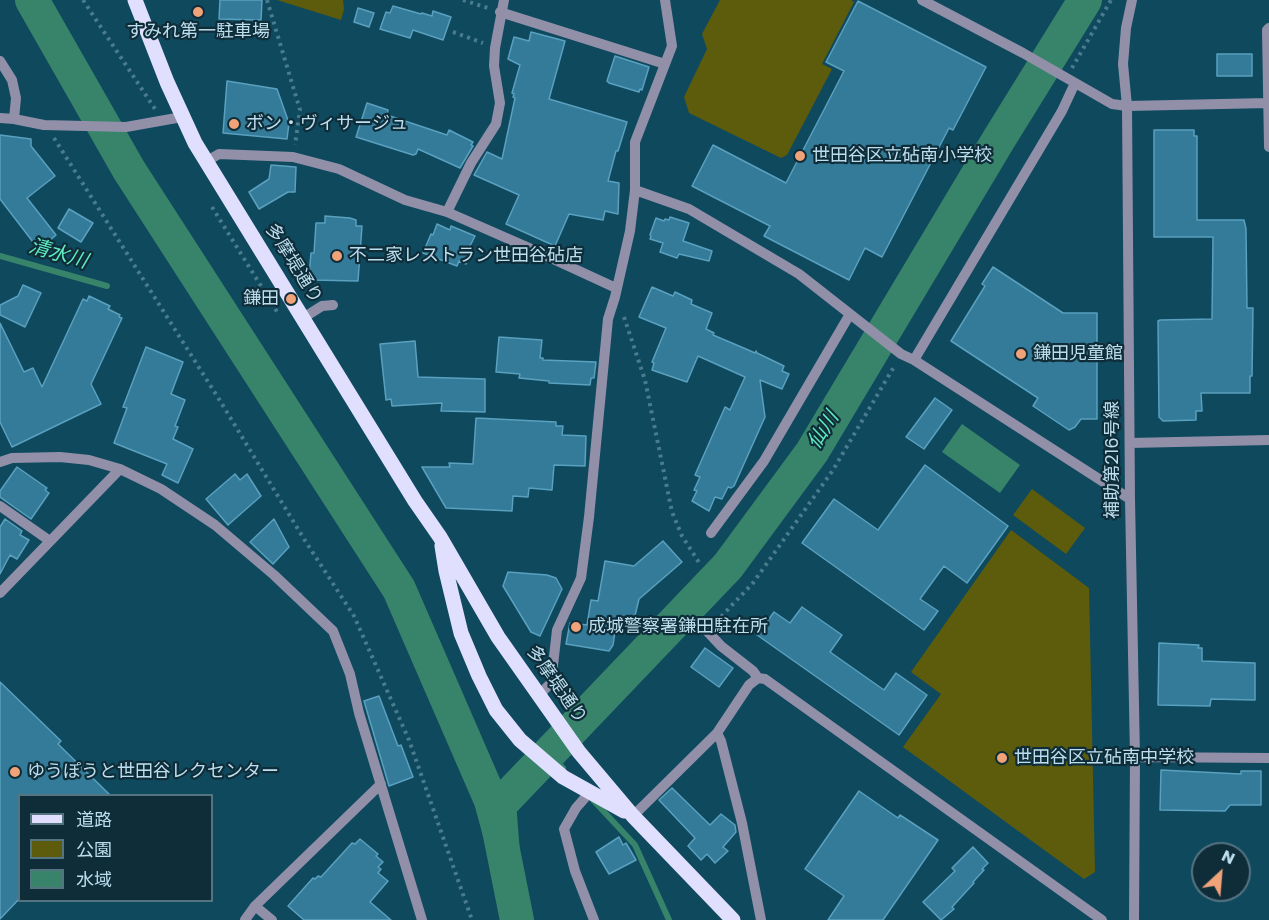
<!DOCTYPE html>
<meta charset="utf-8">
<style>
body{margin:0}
#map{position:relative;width:1269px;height:920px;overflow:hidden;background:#0f495e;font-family:Poppins,"Noto Sans JP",sans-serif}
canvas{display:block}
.legend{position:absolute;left:18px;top:794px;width:195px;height:108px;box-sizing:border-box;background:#0f2d39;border:2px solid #557482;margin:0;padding:8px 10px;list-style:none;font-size:18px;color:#bddeef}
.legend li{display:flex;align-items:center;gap:12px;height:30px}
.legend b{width:30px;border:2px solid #557482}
.north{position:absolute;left:1191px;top:842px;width:60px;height:60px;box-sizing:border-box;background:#0f2d39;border:2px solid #557482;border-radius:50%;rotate:26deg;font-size:16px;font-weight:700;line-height:24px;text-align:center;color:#bddeef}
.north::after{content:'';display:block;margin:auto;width:21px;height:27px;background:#f0a279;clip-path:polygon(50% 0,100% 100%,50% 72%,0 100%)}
</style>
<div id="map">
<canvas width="1269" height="920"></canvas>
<ul class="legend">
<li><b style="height:8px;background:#e1dffe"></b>道路</li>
<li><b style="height:16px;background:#5d5c0c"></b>公園</li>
<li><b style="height:16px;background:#37846a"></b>水域</li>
</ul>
<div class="north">N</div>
</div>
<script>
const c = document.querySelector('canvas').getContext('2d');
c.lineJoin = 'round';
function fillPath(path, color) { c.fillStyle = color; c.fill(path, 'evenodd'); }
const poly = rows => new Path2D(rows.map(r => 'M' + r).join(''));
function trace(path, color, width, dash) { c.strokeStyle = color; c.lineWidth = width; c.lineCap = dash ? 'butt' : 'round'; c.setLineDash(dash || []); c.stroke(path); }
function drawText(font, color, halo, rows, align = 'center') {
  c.font = font + ' Poppins,"Noto Sans JP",sans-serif'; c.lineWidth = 4.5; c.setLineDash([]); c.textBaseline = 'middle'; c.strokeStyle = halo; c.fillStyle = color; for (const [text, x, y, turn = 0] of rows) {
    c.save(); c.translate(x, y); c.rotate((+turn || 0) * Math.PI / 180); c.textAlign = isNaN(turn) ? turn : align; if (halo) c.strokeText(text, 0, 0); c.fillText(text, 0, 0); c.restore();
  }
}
fillPath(poly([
 [277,0,343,0,344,9,341,20],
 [720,0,851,0,854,2,822,64,832,69,787,155,781,158,689,113,684,97,707,49,702,34],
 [1032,489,1085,528,1066,554,1013,515],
 [1011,530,1089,588,1095,872,1084,879,903,747,941,694,911,672]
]), '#5d5c0c');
fillPath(poly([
 [962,424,1020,465,1000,493,942,452],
 [516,801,522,879,532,920,506,920,475,807]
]), '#37846a');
trace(poly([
 [0,256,107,286],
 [549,753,563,768],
 [593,800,635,845,669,920]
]), '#37846a', 6);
trace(poly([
 [32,0,129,170,399,589,495,810,517,920],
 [495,810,728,566,812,452,999,139,1085,0]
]), '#37846a', 34);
const building = poly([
 [220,0,262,0,261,20,219,19,220,0],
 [858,1,986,67,953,130,949,128,882,257,865,248,849,280,764,236,770,226,692,186,713,145,786,183,844,71,826,62,858,1],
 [393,6,421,14,422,13,432,16,433,11,451,17,443,40,413,30,410,38,380,29,386,12,390,13,393,6],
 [358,8,374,13,369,27,354,22,358,8],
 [531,32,565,41,549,99,627,122,618,151,616,151,608,181,619,183,618,214,605,211,603,220,569,214,555,246,506,224,519,195,474,175,487,152,502,159,515,98,513,97,514,94,512,93,520,65,508,59,514,37,529,41,531,32],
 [1217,54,1252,54,1252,76,1217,76,1217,54],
 [615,56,649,67,642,90,640,89,639,92,609,83,607,81,615,56],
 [227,81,277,89,289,123,287,139,223,133,227,81],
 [367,103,388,110,387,115,447,135,449,130,473,142,471,145,473,146,460,168,418,149,416,154,413,155,356,137,367,103],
 [1154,130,1194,130,1194,136,1197,136,1197,220,1244,220,1246,229,1247,308,1253,308,1252,376,1250,376,1250,393,1201,393,1202,411,1196,411,1196,420,1163,421,1159,417,1158,321,1160,320,1212,319,1213,237,1154,237,1154,130],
 [0,135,31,139,31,146,55,176,27,198,56,235,48,242,33,242,0,199,0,135],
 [271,165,296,167,295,192,288,192,259,209,249,192,269,179,271,165],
 [69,209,93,223,81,242,58,228,69,209],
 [325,216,350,218,356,220,356,226,362,226,358,281,312,280,313,276,309,276,311,253,314,253,316,223,325,223,325,216],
 [670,217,689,223,683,241,712,251,709,261,679,254,677,258,660,252,663,243,650,239,651,236,650,235,656,218,664,221,665,219,669,220,670,217],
 [437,224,450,230,451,226,475,236,469,248,472,250,466,264,459,261,457,266,423,253,431,234,433,235,437,224],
 [993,267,1063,313,1097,313,1097,419,1081,419,1075,427,1069,430,1033,406,1038,398,951,341,985,286,982,284,993,267],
 [23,285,41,293,25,327,0,315,0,305,18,296,23,285],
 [652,287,673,296,675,292,692,300,691,304,712,313,706,329,714,333,713,335,746,349,755,353,756,351,757,353,784,366,782,371,789,374,782,389,760,380,765,417,734,486,731,488,728,487,722,499,715,497,709,511,692,501,697,491,694,490,700,477,695,475,725,407,730,410,745,377,698,356,687,382,652,370,654,363,652,362,666,328,639,317,652,287],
 [89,296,110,306,108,309,120,315,119,317,122,318,91,384,101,404,12,447,0,422,0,323,24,372,33,368,42,387,83,299,87,301,89,296],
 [499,337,542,340,540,358,543,358,543,360,596,362,594,378,591,378,590,385,549,383,549,381,519,378,520,374,496,372,499,337],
 [415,341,418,377,485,379,485,412,441,411,442,403,392,406,391,399,386,400,380,344,415,341],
 [146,347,183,362,171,394,185,400,175,426,178,427,173,439,193,449,178,483,162,475,167,464,114,443,127,408,123,407,146,347],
 [935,398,952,410,924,449,906,437,935,398],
 [476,418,556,422,556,426,563,426,562,435,586,436,585,466,554,465,552,490,529,488,528,497,513,496,512,511,446,508,422,467,450,467,449,463,473,464,476,418],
 [925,465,1008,526,967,583,944,566,920,599,938,611,924,630,802,543,834,499,878,530,925,465],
 [17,467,47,488,45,490,49,493,31,519,0,497,0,491,17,467],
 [235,474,240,480,247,474,261,496,228,525,206,499,235,474],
 [5,519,22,531,20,535,29,540,17,559,10,555,0,574,0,527,5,519],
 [274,519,289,547,273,564,250,542,274,519],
 [663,541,682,562,639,599,632,628,616,626,613,645,609,651,566,644,570,623,587,625,591,600,598,601,605,561,634,566,663,541],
 [508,572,547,575,556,578,562,589,540,636,531,632,503,586,508,572],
 [802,607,842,635,830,652,884,690,896,673,927,695,899,735,757,635,774,612,790,623,802,607],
 [1159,643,1199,645,1198,648,1202,648,1202,661,1255,663,1255,700,1211,699,1210,706,1158,705,1159,643],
 [705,648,733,668,719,687,691,667,705,648],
 [0,682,61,741,58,744,110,795,20,795,20,898,0,919,0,682],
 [379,696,398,746,401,745,413,777,389,786,364,701,379,696],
 [1161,770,1241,774,1241,771,1261,771,1261,805,1230,805,1225,811,1160,810,1161,770],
 [672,788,710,825,721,814,735,825,736,832,723,847,728,851,715,863,707,854,701,860,688,846,695,838,659,800,672,788],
 [859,791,898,818,900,815,938,840,883,920,828,920,844,896,805,869,859,791],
 [619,837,623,845,626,843,636,860,609,874,596,852,619,837],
 [360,839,378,854,376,856,383,862,378,867,381,869,378,873,388,881,370,902,391,920,304,920,288,906,313,878,315,879,318,876,321,877,352,843,355,844,360,839],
 [973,847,988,863,982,869,984,870,973,882,974,883,952,907,954,909,941,920,923,902,955,871,952,868,973,847]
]);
fillPath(building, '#337b98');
trace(building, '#5aa0bf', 1.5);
trace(poly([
 [83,0,155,109],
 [267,0,300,110,295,145],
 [463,0,488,8],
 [453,32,483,43],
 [1072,68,1111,0],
 [54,138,222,404,304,539,354,616,409,740,472,920],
 [212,207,279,315],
 [624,317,645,380,672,512,682,536,700,564],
 [716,622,753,583,833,470,895,365]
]), '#4a7b8f', 4, [3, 4.5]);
trace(poly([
 [922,0,1023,53,1112,104,1127,106,1268,103],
 [1132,0,1126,28,1123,64,1127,106,1130,499,1135,757,1134,920],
 [500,12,665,64],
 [1269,28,1267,30,1269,147],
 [0,61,12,80,16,98,14,119],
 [0,118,14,119,44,125,126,127,182,117],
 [207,161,219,154,293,157,339,169,405,200,447,212,527,247,616,288],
 [635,190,689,209,799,274,901,354,914,360,1130,499],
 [447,212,471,163,496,124,500,103,494,66,495,48,504,0],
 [303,318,322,306,333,305],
 [914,360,1062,111,1075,83],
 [1130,443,1269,440],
 [0,462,12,458,60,457,89,460,120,469,161,489,215,525,274,575,333,631,350,674,359,713,422,920],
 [0,506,50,541],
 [711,533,764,461,850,314],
 [0,593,120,469],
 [707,631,721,646,753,671,758,678,765,679,1102,920],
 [538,696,551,683,557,630,581,578,589,517,608,319,615,297,630,231,635,190,635,142,672,46,665,0],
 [717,733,721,741,742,823,761,920],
 [1135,757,1269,758],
 [590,792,576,808,564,829,575,871,594,920],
 [633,816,717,733,749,685,758,678],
 [255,906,272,920],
 [245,920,255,906,381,784]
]), '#9290a9', 10);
trace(poly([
 [135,0,167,82,195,143,415,501,440,537,498,637,579,752,633,816,733,920],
 [442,546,446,571,461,633,479,676,496,710,520,740,563,777,624,811]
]), '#e1dffe', 15);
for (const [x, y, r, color] of [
 [198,12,6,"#f0a279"],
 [234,124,6,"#f0a279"],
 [800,156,6,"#f0a279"],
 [337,256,6,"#f0a279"],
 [291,299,6,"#f0a279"],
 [1021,354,6,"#f0a279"],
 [576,627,6,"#f0a279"],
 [1002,758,6,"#f0a279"],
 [15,772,6,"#f0a279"]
]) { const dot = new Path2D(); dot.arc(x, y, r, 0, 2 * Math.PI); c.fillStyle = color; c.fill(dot); trace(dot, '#0f2d39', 2); }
drawText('18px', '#bddeef', '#0f2d39', [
 ["すみれ第一駐車場",198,32,"center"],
 ["ボン・ヴィサージュ",246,124],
 ["世田谷区立砧南小学校",812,156],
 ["不二家レストラン世田谷砧店",349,256],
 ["鎌田",279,299,"right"],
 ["鎌田児童館",1033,354],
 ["成城警察署鎌田駐在所",588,627],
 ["世田谷区立砧南中学校",1014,758],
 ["ゆうぽうと世田谷レクセンター",27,772]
], 'left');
drawText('18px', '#bddeef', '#0f2d39', [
 ["多摩堤通り",293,264,58],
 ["補助第216号線",1113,460,-90],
 ["多摩堤通り",556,685,55]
]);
drawText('italic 20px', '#5eebbe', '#0f2d39', [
 ["清水川",58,255,16],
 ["仙川",824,431,-58]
]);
</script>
